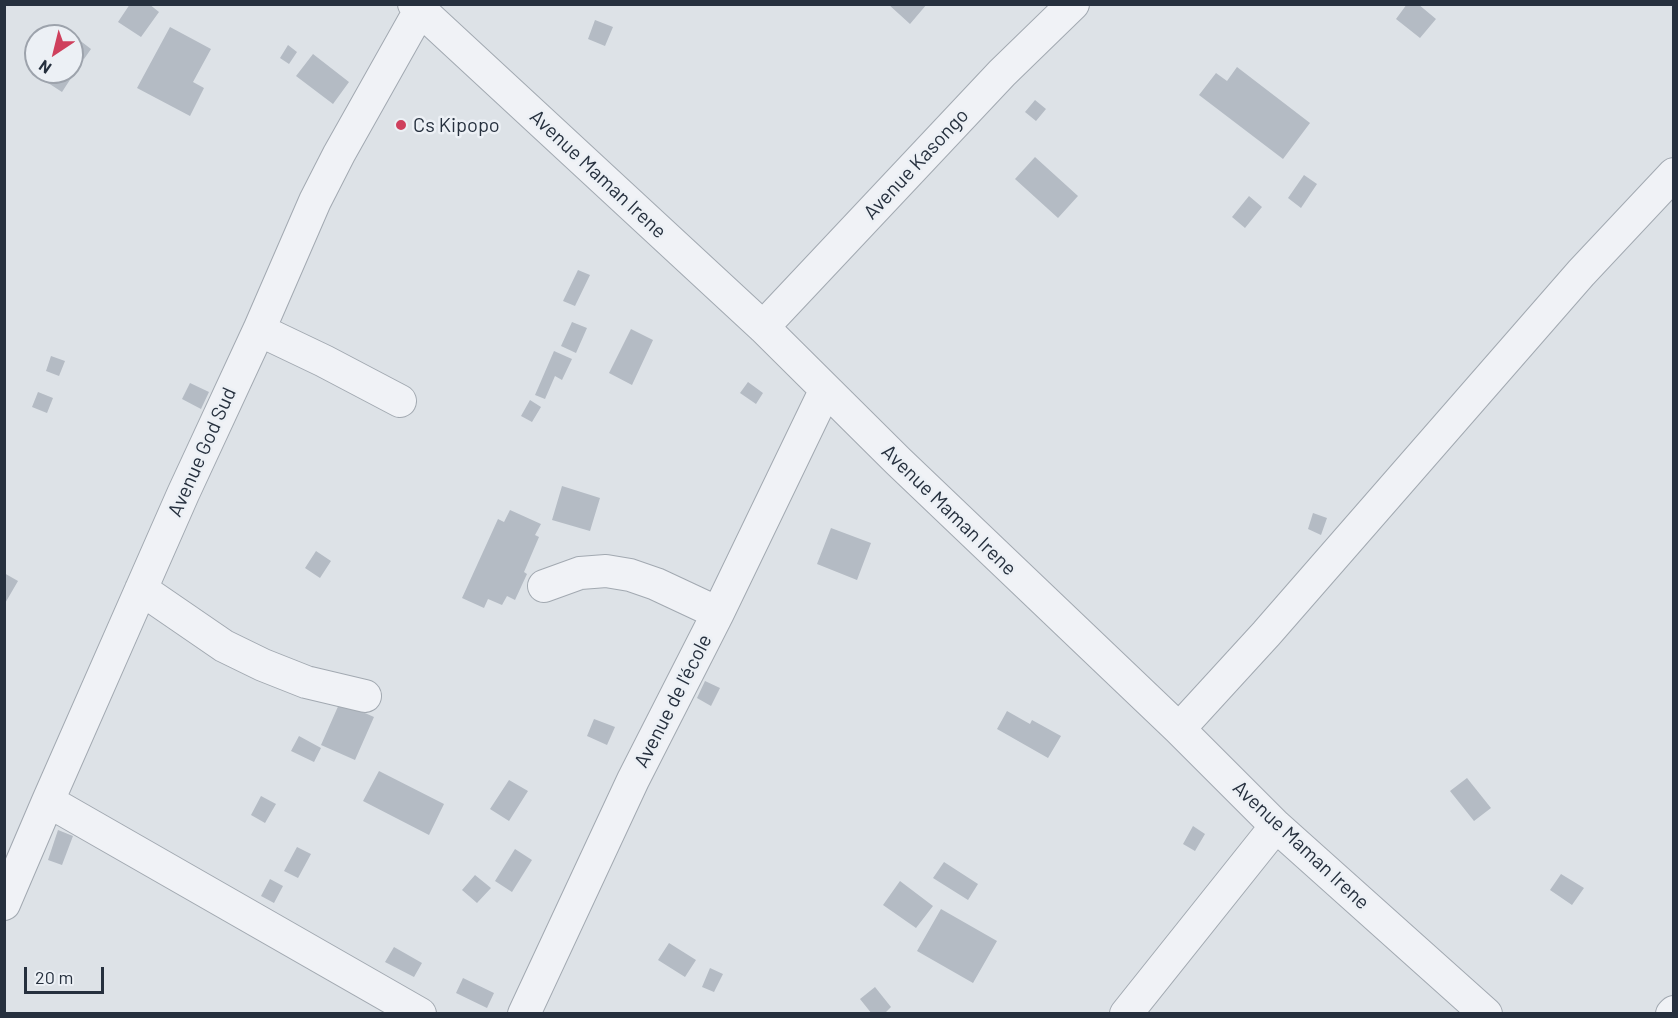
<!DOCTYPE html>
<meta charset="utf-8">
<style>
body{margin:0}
#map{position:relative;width:1678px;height:1018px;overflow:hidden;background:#dde2e7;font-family:Barlow,sans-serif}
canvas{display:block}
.frame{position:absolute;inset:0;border:6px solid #26303e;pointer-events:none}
.north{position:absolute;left:24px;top:24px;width:60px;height:60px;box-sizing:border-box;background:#ecf0f5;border:2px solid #9da3ac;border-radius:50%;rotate:215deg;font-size:16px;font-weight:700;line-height:24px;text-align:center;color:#26303e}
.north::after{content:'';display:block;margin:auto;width:21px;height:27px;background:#cf405d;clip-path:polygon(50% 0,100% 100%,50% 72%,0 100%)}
.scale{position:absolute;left:24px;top:967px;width:80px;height:27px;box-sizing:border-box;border:3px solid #26303e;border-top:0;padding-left:8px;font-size:18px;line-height:21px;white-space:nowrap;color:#26303e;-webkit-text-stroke:4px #ecf0f5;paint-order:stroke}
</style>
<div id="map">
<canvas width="1678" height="1018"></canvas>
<div class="frame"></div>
<div class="north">N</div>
<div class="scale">20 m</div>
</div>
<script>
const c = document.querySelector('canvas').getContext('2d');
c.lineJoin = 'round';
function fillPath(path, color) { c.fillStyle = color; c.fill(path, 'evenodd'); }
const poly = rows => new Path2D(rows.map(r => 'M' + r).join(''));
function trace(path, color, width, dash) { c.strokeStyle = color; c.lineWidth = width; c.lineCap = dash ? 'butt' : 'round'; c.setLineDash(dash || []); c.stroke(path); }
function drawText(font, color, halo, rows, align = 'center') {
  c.font = font + ' Barlow,sans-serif'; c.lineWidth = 5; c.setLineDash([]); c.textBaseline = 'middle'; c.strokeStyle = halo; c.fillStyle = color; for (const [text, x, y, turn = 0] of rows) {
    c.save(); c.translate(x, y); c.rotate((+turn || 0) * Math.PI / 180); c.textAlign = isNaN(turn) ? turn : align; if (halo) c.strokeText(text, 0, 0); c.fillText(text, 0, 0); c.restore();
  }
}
fillPath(poly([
 [130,4,149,4,159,12,141,37,118,22],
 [888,4,927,4,910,24],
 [1407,4,1418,4,1436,19,1420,38,1396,19],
 [595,20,613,27,605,46,588,39],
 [170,27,211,49,193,82,204,88,190,116,137,88],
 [74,36,91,49,84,59,72,50],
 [288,45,297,52,289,64,280,58],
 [313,54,349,82,333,104,296,76],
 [1237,67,1310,123,1283,159,1199,95,1216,73,1227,81],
 [72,70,75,72,62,92,42,79,47,72,72,72],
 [1035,100,1046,109,1036,121,1025,112],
 [1035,157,1078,196,1058,218,1015,179],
 [1304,175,1317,184,1301,208,1288,198],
 [1249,196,1262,207,1245,228,1232,217],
 [578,270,590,275,575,306,563,301],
 [572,322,587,328,576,353,561,346],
 [631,329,653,340,632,385,609,373],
 [554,351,572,359,562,380,555,376,545,399,535,395],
 [51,356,65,361,59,376,46,371],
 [748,382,763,393,756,404,740,393],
 [190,383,209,392,201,409,182,399],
 [38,392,53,398,47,413,32,407],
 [530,400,541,407,532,422,521,416],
 [562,486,600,498,590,531,552,520],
 [510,510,541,524,535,535,539,537,524,572,527,574,515,600,507,596,502,605,488,599,484,608,462,598,498,519,504,522],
 [1313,513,1327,518,1321,535,1308,529],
 [831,528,871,543,857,580,817,564],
 [316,551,331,561,320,578,305,568],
 [4,573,18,581,4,605],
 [705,681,720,688,711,706,697,698],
 [340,702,374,717,355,760,321,745],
 [1007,711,1030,724,1032,720,1061,736,1048,758,997,729],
 [594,719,615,727,607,745,587,736],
 [299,736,321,748,314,762,291,751],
 [379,771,444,804,429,835,363,801],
 [1467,778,1491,808,1474,821,1450,791],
 [509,780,528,791,509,821,490,809],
 [261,796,276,804,265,823,251,815],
 [1193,826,1205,834,1195,851,1183,844],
 [58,830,73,836,62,865,48,860],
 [297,847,311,854,298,878,284,871],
 [515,849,532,860,512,892,495,881],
 [944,862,978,884,968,900,933,878],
 [1561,874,1584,888,1572,905,1550,890],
 [475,875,491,888,477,903,462,890],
 [270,879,283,886,274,903,261,896],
 [900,881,933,906,916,928,883,905],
 [941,909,997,941,973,983,917,951],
 [669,943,696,960,685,977,658,960],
 [394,947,422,963,414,977,385,962],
 [710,968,723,974,714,992,702,987],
 [463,978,494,993,487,1008,456,993],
 [875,987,891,1007,884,1014,872,1014,860,999]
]), '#b4bbc4');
const minor = poly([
 [414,4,763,327,898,461,1179,729,1276,826,1486,1014],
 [763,327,1002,73,1073,4],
 [259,330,324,361,400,401],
 [544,586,580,573,606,571,630,575,656,584,718,613],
 [141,589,224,646,263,665,306,682,365,696],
 [1179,729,1266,634,1581,273,1674,174],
 [48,801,420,1014],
 [4,904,48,801,183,494,259,330,315,201,339,154,420,10],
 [524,1014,633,780,718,613,825,391],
 [1126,1014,1276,826],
 [1672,1014,1674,1012]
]);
trace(minor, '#a2a9b1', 34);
trace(minor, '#f0f2f6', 32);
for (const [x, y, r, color] of [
 [401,125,6,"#cf405d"]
]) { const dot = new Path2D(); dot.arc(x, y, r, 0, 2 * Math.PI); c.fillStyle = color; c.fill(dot); trace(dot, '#ecf0f5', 2); }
drawText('20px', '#26303e', '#ecf0f5', [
 ["Cs Kipopo",413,125]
], 'left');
drawText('20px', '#26303e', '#ecf0f5', [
 ["Avenue Kasongo",916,164,-47],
 ["Avenue Maman Irene",598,174,43],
 ["Avenue God Sud",202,452,-66],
 ["Avenue Maman Irene",949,510,44],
 ["Avenue de l'école",673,701,-63],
 ["Avenue Maman Irene",1301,845,43]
]);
</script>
